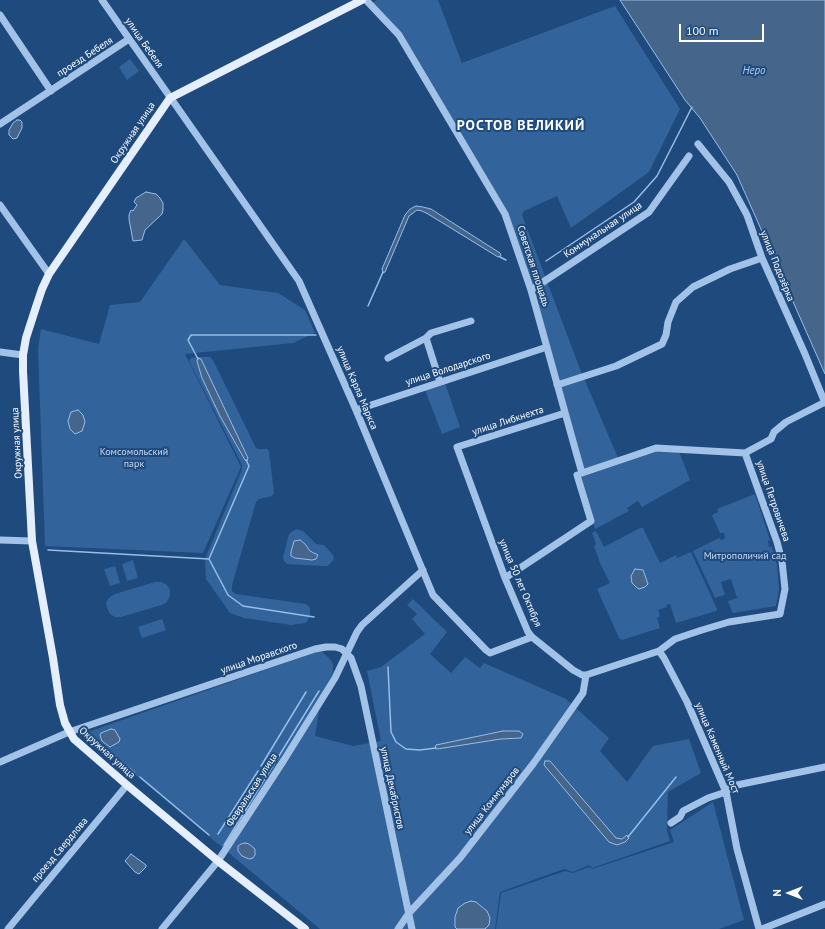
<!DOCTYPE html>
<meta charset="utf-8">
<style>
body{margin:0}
#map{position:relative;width:825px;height:929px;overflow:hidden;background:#1f4a7d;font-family:"PT Sans",sans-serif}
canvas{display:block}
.north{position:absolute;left:769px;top:873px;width:40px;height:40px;-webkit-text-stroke:3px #1f4a7d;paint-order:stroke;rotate:270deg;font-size:11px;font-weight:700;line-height:16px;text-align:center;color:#fff}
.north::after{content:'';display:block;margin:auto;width:14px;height:18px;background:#fff;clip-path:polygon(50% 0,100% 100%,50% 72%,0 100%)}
.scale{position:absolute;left:679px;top:24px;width:85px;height:18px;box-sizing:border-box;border:2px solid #fff;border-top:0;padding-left:5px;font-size:12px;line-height:14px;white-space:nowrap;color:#fff;-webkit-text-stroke:3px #1f4a7d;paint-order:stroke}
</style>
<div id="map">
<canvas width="825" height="929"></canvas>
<div class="north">N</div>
<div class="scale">100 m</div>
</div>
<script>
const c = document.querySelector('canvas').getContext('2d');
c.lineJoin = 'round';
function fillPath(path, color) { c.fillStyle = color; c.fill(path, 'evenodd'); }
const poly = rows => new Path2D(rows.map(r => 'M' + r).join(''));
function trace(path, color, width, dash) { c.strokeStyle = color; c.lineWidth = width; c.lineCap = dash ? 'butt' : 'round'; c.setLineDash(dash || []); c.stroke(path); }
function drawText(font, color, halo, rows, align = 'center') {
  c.font = font + ' "PT Sans",sans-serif'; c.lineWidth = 4; c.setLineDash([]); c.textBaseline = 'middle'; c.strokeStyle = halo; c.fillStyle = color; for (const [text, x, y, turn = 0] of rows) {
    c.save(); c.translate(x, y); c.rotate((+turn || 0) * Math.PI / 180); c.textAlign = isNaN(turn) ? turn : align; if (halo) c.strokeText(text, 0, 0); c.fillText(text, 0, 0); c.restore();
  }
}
fillPath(poly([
 [377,0,438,0,462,63,615,6,680,109,649,172,571,228,557,196,524,211,522,215,580,369,619,460,656,448,678,449,690,480,642,507,638,501,627,508,629,511,595,529,577,475,581,474,505,214,399,35,370,4],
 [130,59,139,71,127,80,119,67],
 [184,239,220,285,278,293,305,310,315,333,293,343,185,354,241,467,203,553,45,546,38,349,41,329,99,344,110,305,140,302],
 [197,357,210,357,213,360,256,448,258,449,267,449,269,451,274,493,272,496,259,499,256,502,232,585,232,591,236,594,306,604,310,608,310,616,306,623,291,625,244,618,230,613,206,579,205,559,242,469,242,465,189,361,191,358],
 [445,383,460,427,442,434,425,390],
 [755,494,770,540,768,541,769,547,772,547,777,565,779,590,776,606,733,613,732,612,728,601,737,598,731,579,721,582,725,595,715,598,693,551,719,538,722,540,725,538,724,533,720,533,712,515,718,512,717,509],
 [640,528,643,528,660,563,676,555,677,558,691,552,717,609,716,611,676,623,670,604,666,605,667,607,658,610,660,616,657,618,660,628,622,640,619,638,597,589,610,583,600,563,594,546,596,544,592,533,596,531,604,547],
 [296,529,303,531,316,544,324,545,333,555,334,559,328,566,323,566,287,564,284,561,283,557,289,534],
 [305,544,310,551,315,552,295,558,291,556,291,552],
 [133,560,138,578,127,581,122,564],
 [115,566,120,583,110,586,104,569],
 [155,582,161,582,167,585,170,590,170,596,167,602,162,605,121,617,115,617,110,614,107,608,106,602,110,597,115,594],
 [413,599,447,632,430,654,451,673,465,657,480,668,484,663,566,699,609,738,600,751,627,782,653,746,689,739,701,773,668,792,667,830,670,841,592,868,589,865,573,872,564,869,500,892,495,929,320,929,85,733,316,652,322,652,330,659,333,664,333,670,332,676,322,692,315,736,353,746,381,741,367,671,381,667,425,634,412,619,417,614,407,605],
 [162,619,166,630,142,638,138,627],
 [713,802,744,920,719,929,496,929,501,893,565,871,573,873,589,867,592,869,674,842,670,830]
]), '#32639b');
const water = poly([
 [620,0,825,0,825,374,737,175,700,118,685,100,620,0],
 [17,120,20,120,22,122,22,128,17,138,13,139,9,135,9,130,13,123,17,120],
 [146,192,156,194,160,198,163,203,163,210,162,214,145,230,142,240,133,241,129,219,129,215,131,210,133,211,137,205,134,202,136,198,146,192],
 [416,206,423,207,431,209,500,253,501,256,498,257,428,214,422,211,417,210,409,216,385,272,383,273,382,269,405,215,410,209,416,206],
 [198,358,201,359,248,458,247,461,245,460,220,416,202,378,197,361,198,358],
 [78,410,83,415,85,422,82,431,75,434,70,429,68,421,71,412,78,410],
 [300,540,305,544,310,551,318,555,316,559,312,560,295,558,291,556,291,552,294,541,300,540],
 [635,569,643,570,648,584,645,587,639,589,636,587,632,583,631,576,635,569],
 [111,729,115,730,120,739,119,742,110,747,102,741,100,735,101,733,111,729],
 [503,731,519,731,523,734,521,738,501,739,437,749,435,748,436,745,503,731],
 [545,761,550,761,616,838,622,839,627,835,629,838,625,842,617,845,609,842,544,765,545,761],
 [245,843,249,844,255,849,255,855,253,858,249,859,242,856,238,851,238,846,241,844,245,843],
 [131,854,146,865,146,867,139,874,135,872,125,861,131,854],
 [471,901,476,902,487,911,490,918,489,925,485,929,457,929,455,927,455,917,458,908,465,903,471,901]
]);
fillPath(water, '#46658b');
trace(water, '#96bee9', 1);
trace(poly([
 [500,257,506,260],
 [546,261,634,202,657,176,692,107],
 [368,306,383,272],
 [198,359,188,340,191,335,316,335],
 [48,550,209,559,249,466,246,460],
 [209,559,228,595,243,606,314,617],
 [388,667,391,732,396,742,406,749,420,750,436,748],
 [92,737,135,773],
 [261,766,306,692],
 [140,777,209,835],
 [218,834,258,771],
 [628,837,676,777],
 [224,845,319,691]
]), '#96bee9', 1.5);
trace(poly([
 [102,0,299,281,356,410,433,595,486,650,490,653,532,637],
 [366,0,399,35,505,214,531,290,576,452,582,473,656,448,745,453,777,542,782,561,785,589,780,614,729,622,702,630,675,639,659,651,586,675,582,675,573,670,532,637,528,632,505,578,457,447,565,413],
 [0,15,51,91],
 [0,124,129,39],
 [698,144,729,182,747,215,762,258,805,354,825,403],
 [0,205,49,274],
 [531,290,649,212,689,156],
 [426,338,440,382],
 [0,352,23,355],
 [388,358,426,338,431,333,471,321],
 [557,385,616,366,662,344,666,335,668,322,676,302,693,287,730,269,762,258],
 [356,410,547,347],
 [745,453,771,439,774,432,786,422,825,402],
 [0,540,32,541],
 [505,578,591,521,577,475],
 [659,651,664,658,687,702,726,792,737,849,759,929],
 [0,762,69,732,315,649,326,647,335,647,342,649,351,658,361,686,412,929],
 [671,823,680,817,683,811,708,798,726,792,732,786,825,767],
 [8,929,127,785],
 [162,929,218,861,284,760,335,678,357,632,362,625,423,570],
 [398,929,409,913,460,858,533,764,583,693,586,675],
 [762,929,825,904]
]), '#a2c2e7', 7);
trace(poly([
 [305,929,218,861,127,785,74,739,65,723,60,705,53,658,32,541,23,371,23,355,26,338,36,307,42,289,49,274,170,98,362,0]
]), '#e4eefd', 8);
drawText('10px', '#fff', '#1f4a7d', [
 ["улица Бебеля",144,43,55],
 ["проезд Бебеля",85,57,-33],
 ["Окружная улица",133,133,-56],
 ["Коммунальная улица",603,230,-34],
 ["Советская площадь",533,266,72],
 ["улица Подозёрка",777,266,68],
 ["улица Володарского",448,369,-18],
 ["улица Карла Маркса",357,388,67],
 ["улица Либкнехта",508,421,-18],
 ["Окружная улица",17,443,-93],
 ["улица Петровичева",773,501,71],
 ["улица 50 лет Октября",520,583,67],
 ["улица Моравского",259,658,-19],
 ["улица Каменный Мост",717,748,67],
 ["Окружная улица",107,753,42],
 ["улица Декабристов",392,788,78],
 ["Февральская улица",252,790,-57],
 ["улица Коммунаров",492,801,-52],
 ["проезд Свердлова",60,850,-50]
]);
drawText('10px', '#c6dcf5', '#1f4a7d', [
 ["Комсомольский",134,452],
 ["парк",134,464],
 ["Митрополичий сад",745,556]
]);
drawText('italic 11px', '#aeccef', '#1f4a7d', [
 ["Неро",754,71]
]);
c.letterSpacing = '1px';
drawText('bold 14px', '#fff', '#1f4a7d', [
 ["РОСТОВ ВЕЛИКИЙ",521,126]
]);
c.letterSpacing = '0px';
</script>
